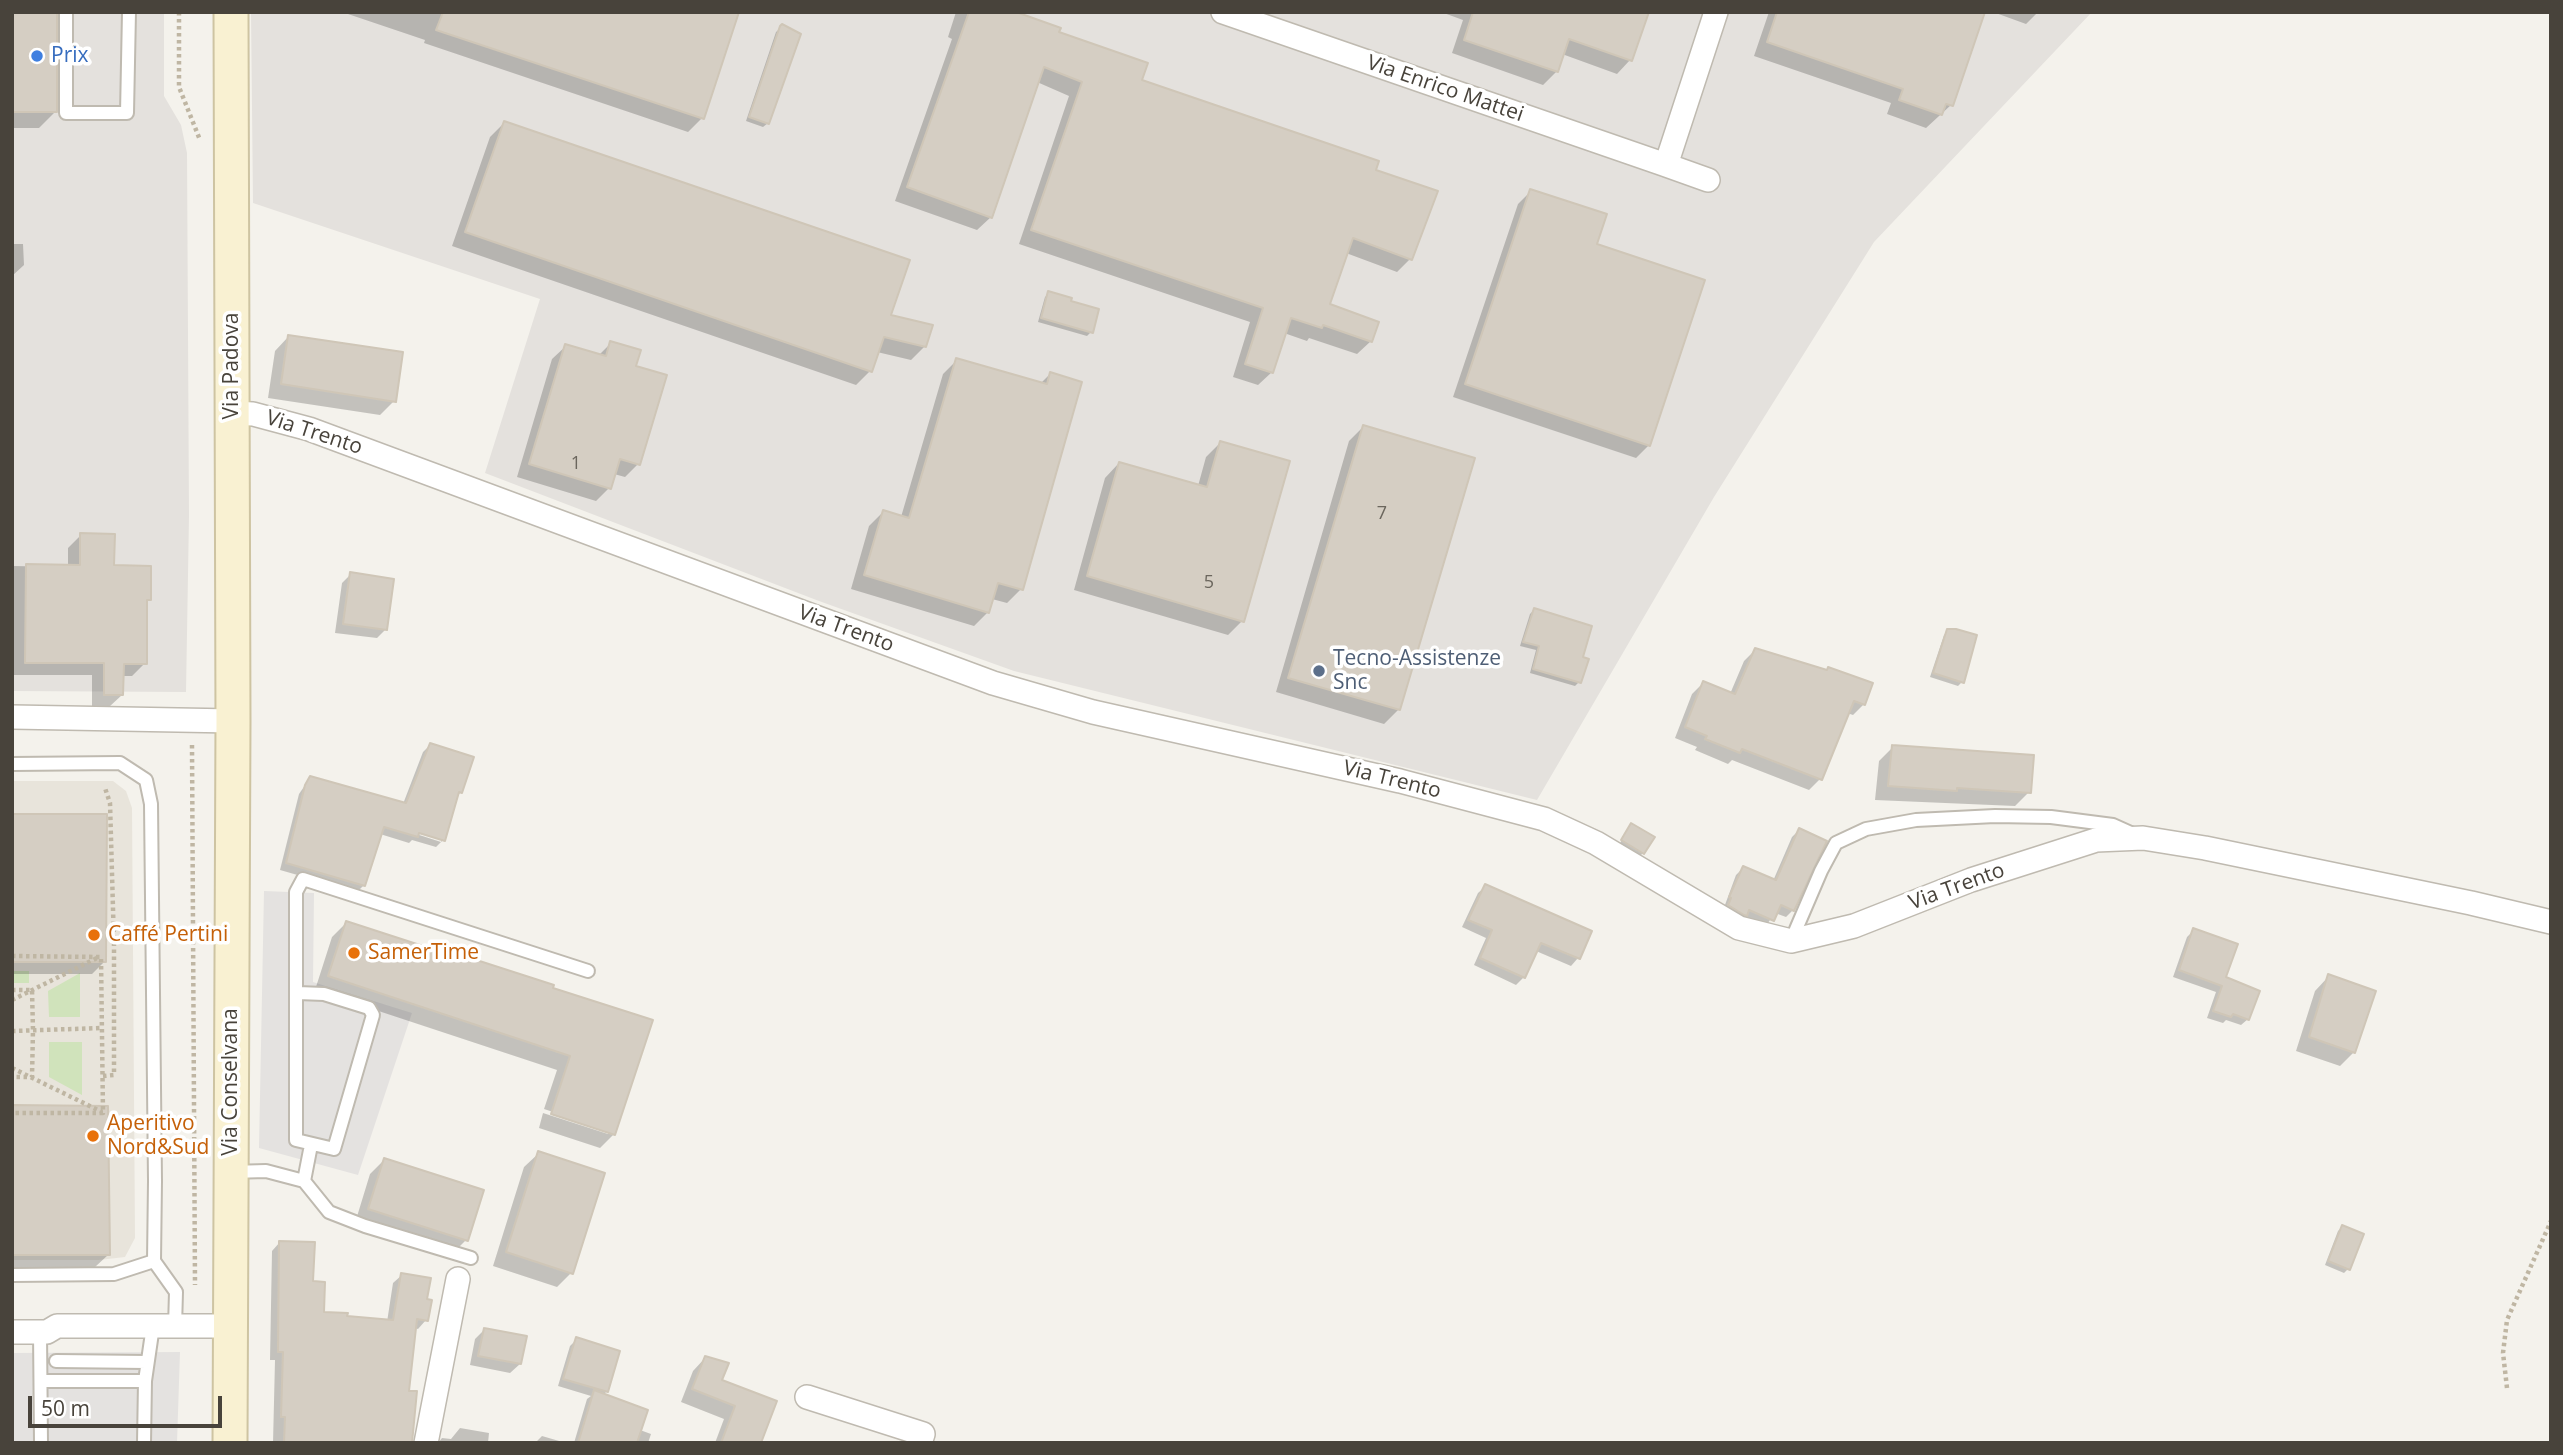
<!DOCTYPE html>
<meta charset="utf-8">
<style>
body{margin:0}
#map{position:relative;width:2563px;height:1455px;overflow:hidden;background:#f4f2ec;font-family:"Open Sans",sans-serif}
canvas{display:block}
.frame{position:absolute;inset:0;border:14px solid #48433b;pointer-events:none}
.scale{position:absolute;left:28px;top:1396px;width:194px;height:32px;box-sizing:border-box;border:4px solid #48433b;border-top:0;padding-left:9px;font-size:21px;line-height:24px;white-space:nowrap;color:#48433b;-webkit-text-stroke:5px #fff;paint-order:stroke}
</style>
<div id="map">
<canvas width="2563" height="1455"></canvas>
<div class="frame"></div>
<div class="scale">50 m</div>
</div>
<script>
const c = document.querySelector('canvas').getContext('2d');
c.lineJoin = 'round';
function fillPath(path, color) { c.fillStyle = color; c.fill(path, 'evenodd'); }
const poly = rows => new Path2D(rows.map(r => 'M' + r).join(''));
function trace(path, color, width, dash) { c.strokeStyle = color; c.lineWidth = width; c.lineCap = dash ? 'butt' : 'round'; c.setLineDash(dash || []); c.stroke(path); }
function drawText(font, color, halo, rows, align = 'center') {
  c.font = font + ' "Open Sans",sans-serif'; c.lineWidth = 7; c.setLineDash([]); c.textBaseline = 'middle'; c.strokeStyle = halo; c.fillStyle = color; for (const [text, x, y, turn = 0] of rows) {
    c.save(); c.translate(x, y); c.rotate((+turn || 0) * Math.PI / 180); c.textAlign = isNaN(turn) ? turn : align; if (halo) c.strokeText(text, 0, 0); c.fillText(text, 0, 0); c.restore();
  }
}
fillPath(poly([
 [12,781,113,781,126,791,132,808,135,1238,125,1257,99,1260,12,1260]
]), '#e8e4db');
fillPath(poly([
 [12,12,164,12,164,96,181,125,187,153,189,516,186,692,12,691],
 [251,12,2092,12,1874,242,1714,497,1537,800,1014,671,819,601,485,473,540,299,253,203]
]), '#e4e1dd');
fillPath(poly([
 [12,971,29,971,29,983,12,983],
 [80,973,80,1017,49,1017,48,991],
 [49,1042,82,1042,82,1095,49,1077]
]), '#d0e3bb');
fillPath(poly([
 [264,891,314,893,313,982,412,1013,358,1175,259,1148],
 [180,1352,177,1443,12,1443,12,1353]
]), '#e4e2e0');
fillPath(poly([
 [12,12,55,112,39,128,12,128],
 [342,12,737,12,702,118,688,132,424,43,425,40],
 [956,12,1010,12,1057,34,1140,81,1374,171,1410,259,1397,272,1346,253,1328,305,1371,341,1357,354,1309,338,1307,341,1284,333,1272,372,1258,385,1233,377,1250,322,1019,244,1069,96,1037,82,991,217,977,230,895,201,952,39,948,37],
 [1441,12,1647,12,1630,60,1617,74,1562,54,1557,71,1543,85,1452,53,1463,20],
 [1769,12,1983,12,1951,105,1926,128,1887,114,1891,103,1754,56],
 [1993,12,2038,12,2026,24],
 [783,26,768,123,763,127,746,121,776,32],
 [504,123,889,317,925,346,911,360,877,352,870,371,856,385,452,246,490,137],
 [1531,191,1594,245,1649,445,1636,458,1453,397,1518,204],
 [12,244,23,244,24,265,12,276],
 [1049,293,1069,302,1091,332,1087,336,1038,322,1045,297],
 [289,336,394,401,380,415,268,398,275,351],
 [611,343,634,367,638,464,625,477,614,474,609,488,596,501,517,477,552,359,566,346,598,356],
 [957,360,1040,384,1050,374,1021,589,1007,603,992,599,988,612,974,626,851,589,869,526,883,512,901,517,943,374],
 [1363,427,1399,709,1384,724,1276,692,1349,441],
 [1220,443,1242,621,1228,635,1074,590,1105,478,1119,463,1198,486,1206,457],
 [81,535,149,600,145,603,145,663,132,676,122,676,122,695,109,707,92,707,92,675,13,675,12,672,12,566,68,567,68,548],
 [351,574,386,629,377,638,335,633,342,583],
 [1534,610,1579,682,1575,686,1530,673,1536,650,1520,646,1530,614],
 [1948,631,1962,682,1958,686,1930,677,1944,635],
 [1755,650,1864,704,1853,715,1847,713,1820,779,1809,790,1732,760,1728,764,1695,750,1697,747,1675,738,1692,694,1703,683,1730,694,1744,661],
 [430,745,461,792,456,797,443,840,436,847,412,840,409,843,380,834,364,885,357,892,280,870,299,794,310,778,403,804,423,752],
 [411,829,441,838,441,842,410,832],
 [1893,747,2029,792,2015,806,1875,800,1879,761],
 [12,816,105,961,92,974,12,974],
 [1628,829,1643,853,1639,857,1619,845],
 [1799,830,1793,910,1786,917,1775,913,1765,927,1722,913,1736,875,1743,868,1773,881,1792,837],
 [1486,886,1578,958,1571,966,1536,951,1524,977,1516,985,1474,965,1486,938,1462,927,1478,893],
 [346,923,551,989,614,1134,600,1148,539,1128,543,1113,608,1134,608,1130,544,1109,557,1070,315,990,332,937],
 [2194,930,2248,1019,2241,1025,2226,1020,2223,1023,2207,1018,2216,992,2173,977,2187,937],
 [2329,976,2354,1052,2340,1066,2296,1051,2315,991],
 [12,1107,108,1255,95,1267,12,1267],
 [539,1153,571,1273,557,1287,493,1266,524,1167],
 [384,1160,466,1240,452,1254,355,1223,370,1174],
 [2342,1227,2348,1269,2344,1273,2325,1265,2338,1231],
 [280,1242,311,1283,323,1313,387,1322,393,1283,402,1275,425,1300,426,1320,418,1329,414,1328,408,1392,412,1443,273,1443,275,1360,270,1360,272,1251],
 [484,1330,520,1364,510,1373,470,1365,475,1339],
 [577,1339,607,1391,603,1395,640,1430,651,1434,648,1443,574,1443,587,1399,591,1396,558,1386,570,1346],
 [705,1358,720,1381,759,1443,715,1443,724,1419,681,1402,693,1371],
 [460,1428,489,1433,488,1443,438,1443,442,1438,451,1439],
 [542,1436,566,1443,535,1443]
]), '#0003');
const building = poly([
 [12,12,57,12,57,112,12,112,12,12],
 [443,12,739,12,704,119,436,30,443,12],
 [969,12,1016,12,1061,28,1059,32,1148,63,1142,80,1379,161,1376,170,1438,191,1412,260,1353,238,1330,304,1379,322,1372,342,1323,325,1322,328,1291,318,1273,373,1245,364,1263,308,1031,230,1082,82,1044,67,992,218,907,187,969,12],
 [1473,12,1649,12,1632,61,1569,39,1558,72,1464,40,1473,12],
 [1777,12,1985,12,1953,106,1946,104,1942,115,1899,100,1903,89,1767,42,1777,12],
 [782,24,801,34,769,124,749,117,780,26,782,24],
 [504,121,910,260,891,315,933,325,926,347,884,337,872,372,465,232,504,121],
 [1530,189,1607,214,1597,244,1705,280,1650,446,1465,384,1530,189],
 [1048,291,1072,298,1071,301,1099,309,1093,333,1041,318,1048,291],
 [288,335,403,352,396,402,281,384,288,335],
 [610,341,641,350,636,366,667,375,640,465,620,459,611,489,529,464,565,344,606,356,610,341],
 [956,358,1047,384,1050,372,1082,382,1023,590,998,583,989,613,864,575,883,510,909,518,956,358],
 [1363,425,1475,458,1400,710,1288,678,1363,425],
 [1220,441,1290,461,1244,622,1087,576,1119,462,1207,487,1220,441],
 [80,533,115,534,114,565,151,566,151,600,147,600,147,664,124,664,123,695,104,695,104,663,25,663,26,564,80,565,80,533],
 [350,572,394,579,387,630,343,624,350,572],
 [1534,608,1592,626,1583,657,1589,659,1581,683,1533,669,1539,646,1523,642,1534,608],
 [1947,629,1956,629,1977,635,1964,683,1933,673,1947,629],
 [1755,648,1827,670,1828,667,1873,683,1865,705,1854,701,1822,780,1742,749,1740,753,1705,739,1707,736,1685,727,1703,681,1735,694,1755,648],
 [430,743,474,757,462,793,459,792,445,841,419,833,418,837,384,827,365,886,286,863,305,785,310,776,406,803,430,743],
 [1892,745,2034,755,2031,793,1957,788,1957,791,1888,786,1892,745],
 [12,814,107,814,106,962,12,962,12,814],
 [1631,823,1655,837,1644,854,1621,840,1631,823],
 [1799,828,1827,841,1794,911,1781,905,1774,921,1749,910,1747,916,1744,915,1728,905,1731,898,1729,897,1743,866,1776,880,1799,828],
 [1485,884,1592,931,1580,959,1541,943,1525,978,1480,958,1492,930,1468,920,1485,884],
 [346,921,463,959,464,956,554,985,553,988,653,1020,615,1135,551,1114,570,1056,328,976,346,921],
 [2193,928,2238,944,2226,977,2260,991,2249,1020,2233,1014,2231,1017,2213,1011,2222,986,2179,970,2193,928],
 [2328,974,2376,991,2355,1053,2309,1037,2328,974],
 [12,1105,108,1106,110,1255,12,1255,12,1105],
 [538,1151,605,1173,573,1274,506,1252,538,1151],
 [384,1158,484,1190,468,1241,368,1209,384,1158],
 [2342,1225,2364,1234,2350,1270,2328,1261,2342,1225],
 [279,1241,315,1242,313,1281,325,1282,324,1312,348,1313,347,1316,393,1320,401,1273,431,1278,427,1299,432,1300,428,1321,417,1319,409,1391,417,1391,412,1443,284,1443,285,1417,281,1417,283,1352,278,1352,279,1241],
 [484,1328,527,1336,521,1364,478,1356,484,1328],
 [576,1337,620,1351,608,1392,563,1379,576,1337],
 [705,1356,729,1363,722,1380,777,1401,761,1443,721,1443,735,1406,692,1389,705,1356],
 [594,1390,648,1410,637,1443,578,1443,594,1390]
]);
fillPath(building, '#d5cec3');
trace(building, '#cfc6b7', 2);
const lane = poly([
 [66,12,66,113,127,113,129,12],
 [12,764,120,763,146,780,151,804,155,1181,154,1261,114,1274,12,1275],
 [1791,941,1821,871,1836,843,1866,829,1916,820,1995,816,2051,817,2113,825,2133,834],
 [298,993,324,994,369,1008,373,1015,334,1149,296,1140,296,892,303,879,588,971],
 [231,1172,266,1171,304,1181,329,1212,365,1226,471,1258],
 [304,1181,311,1145],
 [154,1261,176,1292,175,1327],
 [40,1332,41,1443],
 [56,1361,147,1362],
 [42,1381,145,1381],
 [144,1443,145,1381,153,1326]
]);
const street = poly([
 [1223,12,1666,165,1716,12],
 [1666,165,1708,180],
 [232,413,253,414,309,429,993,683,1093,712,1400,781,1544,819,1596,843,1739,928,1791,941,1854,926,1971,880,2096,840,2143,838,2205,848,2471,903,2551,922],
 [12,717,233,721],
 [12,1332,47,1332,57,1326,230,1326],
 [807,1397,923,1434,920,1443],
 [426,1443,458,1279]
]);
const secondary = poly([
 [230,1443,233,721,231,12]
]);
trace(lane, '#bfbab0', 16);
trace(street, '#bfbab0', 26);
trace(secondary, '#cec4a2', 37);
trace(poly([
 [179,12,179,87,200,140],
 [192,745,195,1285],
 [12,956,101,957,103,1113,12,1113],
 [12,990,32,990,33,1030,32,1077,12,1077],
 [12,1000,99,957],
 [12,1031,102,1028],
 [12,1068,102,1112],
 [103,1076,114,1075,114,944,110,803,105,788],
 [2507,1388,2503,1353,2507,1320,2551,1221]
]), '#bfb6a3', 4.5, [3.5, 3.5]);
trace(lane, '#fff', 12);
trace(street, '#fff', 23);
trace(secondary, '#f9f1d2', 33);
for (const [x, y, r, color] of [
 [37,56,7,"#3f7fe0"],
 [1319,671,7,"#5c6f8a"],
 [94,935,7,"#e8710a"],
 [354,953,7,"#e8710a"],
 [93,1136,7,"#e8710a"]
]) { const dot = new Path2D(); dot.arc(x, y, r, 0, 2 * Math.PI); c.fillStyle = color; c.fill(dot); trace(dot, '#fff', 2.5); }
drawText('18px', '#6b665d', null, [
 ["1",576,464],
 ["7",1382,514],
 ["5",1209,583]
]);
drawText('21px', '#366cbe', '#fff', [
 ["Prix",51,56]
], 'left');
drawText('21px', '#48433b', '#fff', [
 ["Via Enrico Mattei",1445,89,19],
 ["Via Padova",232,366,-90],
 ["Via Trento",314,433,18],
 ["Via Trento",846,629,20],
 ["Via Trento",1392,780,14],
 ["Via Trento",1957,887,-20],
 ["Via Conselvana",231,1082,-90]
]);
drawText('21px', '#4e5e75', '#fff', [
 ["Tecno-Assistenze",1333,659],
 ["Snc",1333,683]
], 'left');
drawText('21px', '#c56008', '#fff', [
 ["Caffé Pertini",108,935],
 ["SamerTime",368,953],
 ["Aperitivo",107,1124],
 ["Nord&Sud",107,1148]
], 'left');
</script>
